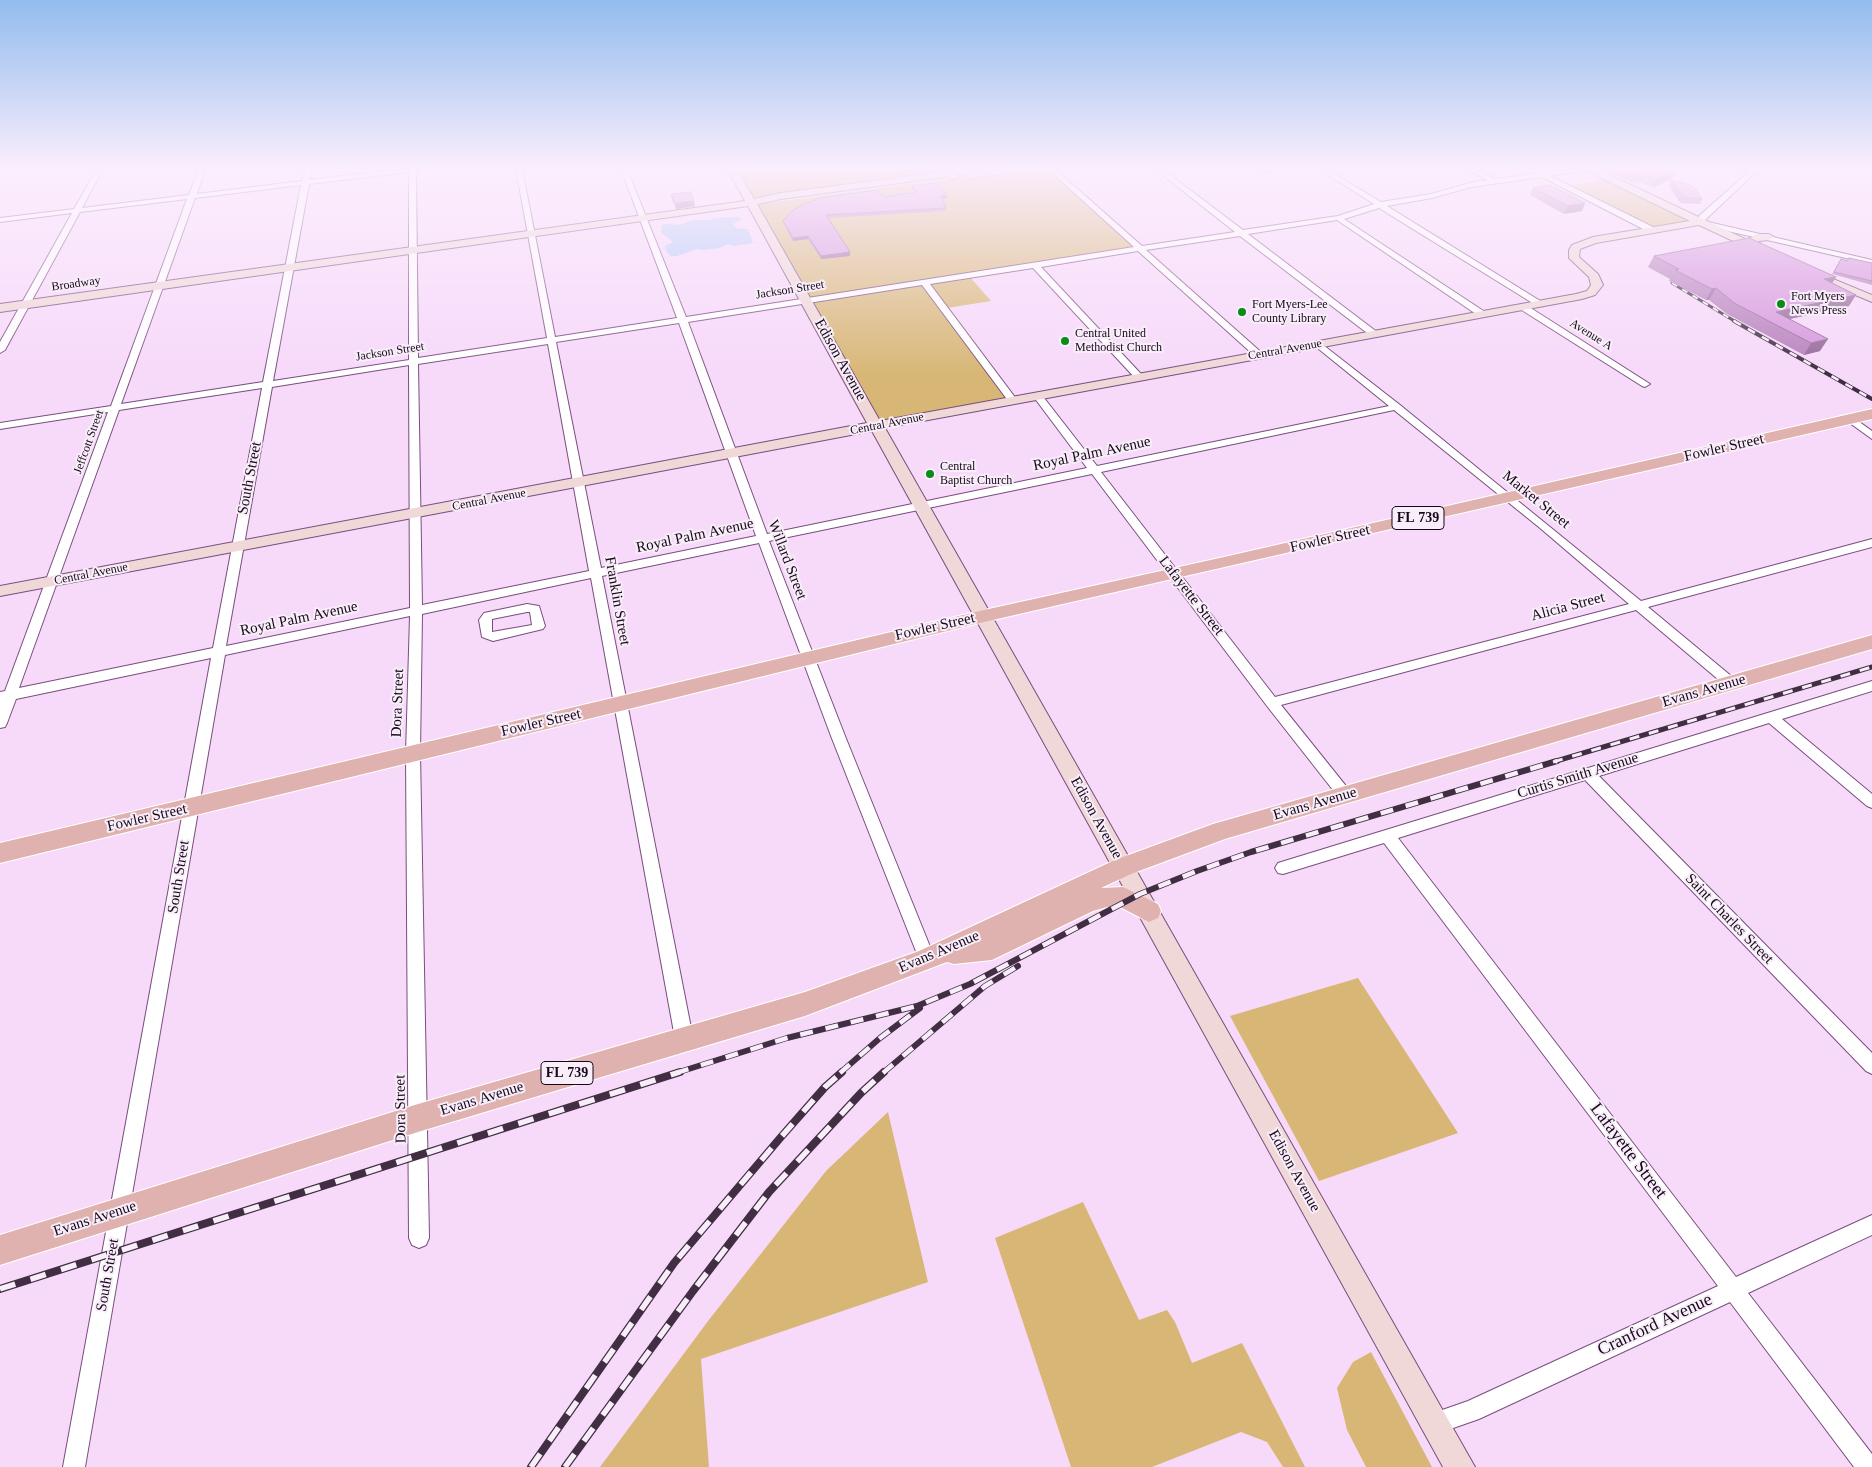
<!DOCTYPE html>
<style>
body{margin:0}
canvas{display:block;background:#f7d9fa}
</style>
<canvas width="1872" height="1467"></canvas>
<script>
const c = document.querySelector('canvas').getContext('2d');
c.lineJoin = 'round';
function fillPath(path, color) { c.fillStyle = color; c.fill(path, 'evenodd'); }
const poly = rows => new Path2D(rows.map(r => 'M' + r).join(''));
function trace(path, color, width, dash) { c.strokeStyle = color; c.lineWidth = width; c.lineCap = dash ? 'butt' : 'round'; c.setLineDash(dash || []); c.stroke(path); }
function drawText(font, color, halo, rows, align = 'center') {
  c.font = font + ' Georgia,serif'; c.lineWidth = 4; c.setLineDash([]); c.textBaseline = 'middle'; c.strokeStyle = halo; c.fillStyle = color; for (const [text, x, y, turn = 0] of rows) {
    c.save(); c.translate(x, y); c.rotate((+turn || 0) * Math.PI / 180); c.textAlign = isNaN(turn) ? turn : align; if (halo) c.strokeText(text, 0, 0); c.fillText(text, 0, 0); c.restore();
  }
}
fillPath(poly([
 [734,169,979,169,782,195,750,202],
 [1025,169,1049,169,1137,248,808,298,752,203,775,202],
 [1612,179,1701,222,1651,230,1565,186],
 [969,276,991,301,947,308,927,282],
 [922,283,1010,399,878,425,808,300],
 [1358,978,1458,1133,1319,1181,1230,1016],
 [888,1112,928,1282,701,1359,709,1467,600,1467,708,1321,826,1171],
 [1083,1202,1139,1320,1167,1310,1175,1322,1192,1363,1242,1343,1305,1467,1283,1467,1267,1442,1241,1432,1152,1467,1071,1467,995,1238],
 [1371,1352,1432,1467,1366,1467,1347,1430,1337,1388,1353,1362]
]), '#d8b776');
fillPath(poly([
 [725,217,740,217,741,220,733,224,736,228,748,229,753,243,734,246,728,244,720,248,702,250,697,249,677,256,671,256,666,251,665,246,673,242,662,233,661,227,663,224,679,225,693,220,709,220]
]), '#b1c9f7');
const street = poly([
 [97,169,103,169,82,208,189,195,199,169,205,169,197,194,302,181,305,169,311,169,309,180,402,169,420,169,416,171,418,358,547,338,516,169,522,169,555,337,677,318,621,169,627,169,686,317,1134,247,1048,169,1055,169,1142,246,1235,232,1155,169,1162,169,1243,230,1338,216,1374,204,1319,169,1326,169,1381,202,1431,194,1470,183,1487,180,1467,169,1475,169,1495,179,1569,169,1584,169,1581,171,1550,176,1655,228,1655,232,1649,232,1542,177,1471,187,1432,198,1387,206,1542,302,1543,304,1539,307,1379,208,1344,219,1485,312,1485,316,1479,316,1337,220,1248,234,1377,332,1377,336,1371,336,1240,236,1146,250,1262,353,1262,357,1259,358,1256,357,1138,251,1041,267,1142,375,1142,379,1139,380,1136,379,1033,268,930,284,1017,400,1012,403,1009,402,922,285,688,322,767,534,1087,468,1033,396,1038,393,1041,394,1097,466,1389,406,1315,346,1315,342,1318,341,1400,405,1641,601,1872,539,1872,547,1648,607,1736,680,1738,683,1736,686,1731,688,1726,686,1636,610,1281,705,1350,791,1352,795,1350,799,1345,801,1340,799,1267,706,1092,474,769,541,845,736,935,959,933,964,927,966,921,964,919,959,831,736,759,543,602,576,693,1038,690,1044,684,1046,678,1044,675,1038,591,578,422,614,420,753,429,1238,426,1245,419,1248,412,1245,409,1238,406,753,410,616,225,655,85,1467,63,1467,211,658,16,699,7,723,5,727,0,728,0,692,5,691,108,412,0,429,0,423,111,406,187,199,80,212,5,350,0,353,0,342,72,213,0,222,0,218,74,209,97,169],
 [409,172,409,360,273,381,309,184,409,172],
 [301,185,263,382,121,404,195,198,301,185],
 [679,323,756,536,601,568,556,342,679,323],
 [548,344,589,571,422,605,418,364,548,344],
 [409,365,410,608,226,646,272,387,409,365],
 [262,388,213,648,19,688,119,410,262,388],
 [1394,410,1540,528,1629,604,1275,697,1101,472,1394,410],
 [942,169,949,169,958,178,952,179,942,169],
 [1261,169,1270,169,1270,170,1267,172,1261,169],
 [1752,169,1759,169,1704,221,1872,260,1872,264,1697,224,1696,222,1699,216,1752,169],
 [1523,304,1526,305,1650,384,1645,387,1642,386,1520,309,1520,305,1523,304],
 [1851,416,1872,431,1872,439,1847,421,1847,417,1851,416],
 [527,604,539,606,545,626,543,629,493,641,482,637,479,620,484,613,527,604],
 [527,612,530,612,532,625,492,632,492,619,527,612],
 [1872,681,1872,691,1782,719,1872,794,1872,808,1867,806,1769,723,1599,776,1872,1053,1872,1074,1866,1071,1585,780,1398,838,1736,1277,1872,1215,1872,1235,1748,1293,1872,1454,1872,1467,1854,1467,1730,1302,1479,1419,1436,1434,1428,1431,1425,1423,1428,1415,1468,1401,1718,1286,1384,843,1283,874,1278,873,1275,868,1278,863,1872,681]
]);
const secondary = poly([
 [727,169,737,169,754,199,781,193,964,169,1026,169,1021,172,971,178,968,177,967,174,781,199,757,204,880,421,1576,294,1587,291,1591,285,1589,277,1569,258,1569,250,1572,245,1593,237,1690,221,1587,171,1585,169,1597,169,1747,240,1757,234,1769,234,1774,237,1769,240,1758,241,1766,250,1765,253,1761,254,1699,225,1596,243,1580,249,1579,257,1598,274,1603,285,1595,295,1582,299,885,428,1475,1467,1443,1467,872,431,0,596,0,586,867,423,748,206,0,312,0,304,745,201,727,169],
 [1809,269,1872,295,1872,302,1805,274,1803,272,1805,270,1809,269]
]);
const primary = poly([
 [1872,409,1872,419,984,622,0,863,0,843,984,610,1224,557,1872,409],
 [1872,635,1872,649,1225,839,1131,874,1101,888,1123,887,1158,904,1161,911,1158,918,1149,922,1120,907,1107,907,1093,911,992,960,954,964,947,962,805,1016,418,1132,0,1265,0,1235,418,1104,805,992,919,951,1115,860,1213,824,1872,635]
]);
trace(street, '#794e7e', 2);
trace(secondary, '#794e7e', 2);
trace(primary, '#fff', 2);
fillPath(street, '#fff');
fillPath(secondary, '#efd8d7');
fillPath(primary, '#dfb2af');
const railFar4 = poly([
 [1672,283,1736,322]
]);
const railFar3 = poly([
 [1734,321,1872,399]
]);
const railFar2 = poly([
 [1553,762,1872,667]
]);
const railFar1 = poly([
 [676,1073,787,1038,917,1006,970,984,1140,894,1197,871,1251,852,1557,761],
 [840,1073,880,1038,920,1008],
 [883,1073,985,986,1018,966]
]);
const rail = poly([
 [0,1289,680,1072],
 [531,1467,674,1263,781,1137,825,1087,842,1072],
 [565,1467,693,1291,769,1192,861,1093,884,1072]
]);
trace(railFar4, '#412e43', 3);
trace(railFar3, '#412e43', 4);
trace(railFar2, '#412e43', 5);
trace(railFar1, '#412e43', 6);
trace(rail, '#412e43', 8);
trace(railFar4, '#f8eef9', 2, [6]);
trace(railFar3, '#f8eef9', 2.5, [8]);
trace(railFar2, '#f8eef9', 3, [10]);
trace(railFar1, '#f8eef9', 4.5, [13]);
trace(rail, '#f8eef9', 5.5, [16]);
fillPath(poly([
 [1602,169,1672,169,1677,170,1673,178,1653,187,1637,181,1633,183],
 [1671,180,1702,199,1700,204,1680,203,1669,186],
 [912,186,947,195,947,198,942,199,946,208,946,211,828,218,850,252,850,256,821,259,808,239,793,241,784,224,783,221,883,197,915,192,912,189],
 [1533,188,1585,203,1582,211,1564,214,1530,195],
 [671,194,695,206,676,209,672,200],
 [1654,256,1836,277,1832,283,1849,306,1789,319,1820,351,1804,355,1727,314,1709,300,1706,300,1669,281,1670,279,1648,267],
 [1841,259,1847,261,1872,263,1872,285,1832,274]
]), '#b782bd');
fillPath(poly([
 [1677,170,1673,178,1653,187,1656,179],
 [1640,174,1637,181,1633,183,1636,176],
 [947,195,947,198,941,199,941,196],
 [694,201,695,206,676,209,676,203],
 [1585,203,1582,211,1564,214,1568,206],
 [808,236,808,239,793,241,793,238],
 [850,252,850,256,821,259,821,256],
 [1836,277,1829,288,1824,279],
 [1716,288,1709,300,1706,300,1712,289],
 [1856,295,1849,306,1772,323,1776,312],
 [1828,339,1820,351,1804,355,1811,343]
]), '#956a9a');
const building = poly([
 [1621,169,1672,169,1677,170,1656,179,1640,174,1636,176,1621,169],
 [1671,180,1693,186,1702,199,1683,197,1671,180],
 [937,183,947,195,941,196,946,208,826,215,850,252,821,256,808,236,793,238,783,221,792,211,802,205,820,198,877,190,883,197,917,192,912,186,937,183],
 [1550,185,1585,203,1568,206,1533,188,1550,185],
 [690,192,694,201,676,203,671,194,690,192],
 [1749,238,1836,277,1824,279,1856,295,1776,312,1828,339,1811,343,1734,303,1716,288,1712,289,1675,270,1679,269,1654,256,1749,238],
 [1849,258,1872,263,1872,281,1834,272,1841,259,1847,261,1849,258]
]);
fillPath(building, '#d597dc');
trace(building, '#956a9a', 1);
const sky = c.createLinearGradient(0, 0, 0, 374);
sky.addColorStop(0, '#92bcee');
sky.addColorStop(0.45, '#fbeefd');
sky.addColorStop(1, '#fbeefd00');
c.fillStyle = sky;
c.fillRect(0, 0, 1872, 374);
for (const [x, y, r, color] of [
 [1781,304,5,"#088c18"],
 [1242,312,5,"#088c18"],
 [1065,341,5,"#088c18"],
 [930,474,5,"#088c18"]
]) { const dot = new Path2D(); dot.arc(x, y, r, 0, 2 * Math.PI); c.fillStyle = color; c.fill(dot); trace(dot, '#f8eef9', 2); }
drawText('12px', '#180719', '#f8eef9', [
 ["Broadway",76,284,-8],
 ["Jackson Street",790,290,-9],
 ["Avenue A",1591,335,32],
 ["Central Avenue",1285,350,-10],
 ["Jackson Street",390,352,-9],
 ["Central Avenue",887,424,-11],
 ["Jeffcott Street",89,442,-70],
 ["Central Avenue",489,500,-11],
 ["Central Avenue",91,574,-11]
]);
drawText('12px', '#180719', '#f8eef9', [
 ["Fort Myers",1791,297],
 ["News Press",1791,311],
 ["Fort Myers-Lee",1252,305],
 ["County Library",1252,319],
 ["Central United",1075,334],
 ["Methodist Church",1075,348],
 ["Central",940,467],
 ["Baptist Church",940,481]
], 'left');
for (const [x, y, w] of [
 [1418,518,52],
 [567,1073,52]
]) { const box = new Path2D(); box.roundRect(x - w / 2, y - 11.5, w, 23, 4); c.fillStyle = '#f8eef9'; c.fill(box); trace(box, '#180719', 1); }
drawText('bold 14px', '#180719', null, [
 ["FL 739",1418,518],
 ["FL 739",567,1073]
]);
drawText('15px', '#180719', '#f8eef9', [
 ["Edison Avenue",840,360,61],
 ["Fowler Street",1724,448,-13],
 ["Royal Palm Avenue",1092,454,-12],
 ["South Street",250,478,-79],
 ["Market Street",1536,500,39],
 ["Royal Palm Avenue",695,536,-12],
 ["Fowler Street",1330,539,-13],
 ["Willard Street",787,560,69],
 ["Lafayette Street",1191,596,52],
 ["Franklin Street",617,601,80],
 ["Alicia Street",1568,607,-15],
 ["Royal Palm Avenue",299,619,-12],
 ["Fowler Street",935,627,-13],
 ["Evans Avenue",1704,691,-16],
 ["Dora Street",398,703,-88],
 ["Fowler Street",541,723,-13],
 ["Curtis Smith Avenue",1578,776,-17],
 ["Evans Avenue",1315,804,-16],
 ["Fowler Street",147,818,-13],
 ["Edison Avenue",1096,818,61],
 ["South Street",179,877,-81],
 ["Saint Charles Street",1729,919,46],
 ["Evans Avenue",939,952,-23],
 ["Evans Avenue",482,1099,-17],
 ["Dora Street",401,1109,-91],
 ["Edison Avenue",1294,1171,61],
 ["Evans Avenue",95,1219,-18],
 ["South Street",108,1275,-80]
]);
drawText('18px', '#180719', '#f8eef9', [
 ["Lafayette Street",1628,1151,53],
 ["Cranford Avenue",1655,1325,-25]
]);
</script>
